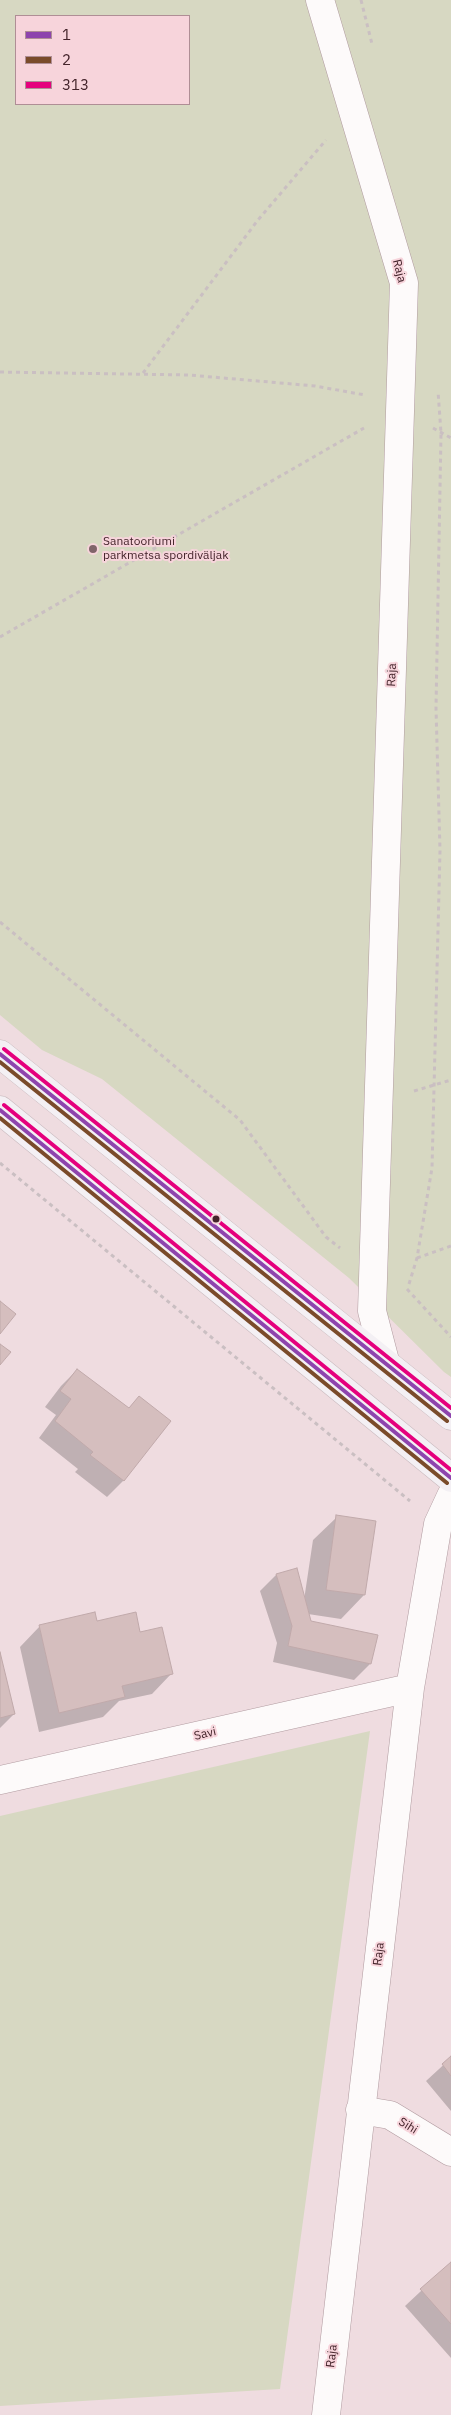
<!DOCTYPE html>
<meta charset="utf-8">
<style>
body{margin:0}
#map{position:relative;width:451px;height:2415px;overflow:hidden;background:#efdce0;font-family:"IBM Plex Sans",sans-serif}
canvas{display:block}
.legend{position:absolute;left:15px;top:15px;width:175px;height:90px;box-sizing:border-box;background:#f7d4db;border:1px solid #af8e95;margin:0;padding:6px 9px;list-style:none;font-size:15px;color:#44242b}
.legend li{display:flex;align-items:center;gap:10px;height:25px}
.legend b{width:25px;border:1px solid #af8e95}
</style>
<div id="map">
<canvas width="451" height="2415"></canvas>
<ul class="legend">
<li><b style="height:6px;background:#8e44ad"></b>1</li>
<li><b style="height:6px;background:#7a4b2a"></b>2</li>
<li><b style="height:6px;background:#e5007d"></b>313</li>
</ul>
</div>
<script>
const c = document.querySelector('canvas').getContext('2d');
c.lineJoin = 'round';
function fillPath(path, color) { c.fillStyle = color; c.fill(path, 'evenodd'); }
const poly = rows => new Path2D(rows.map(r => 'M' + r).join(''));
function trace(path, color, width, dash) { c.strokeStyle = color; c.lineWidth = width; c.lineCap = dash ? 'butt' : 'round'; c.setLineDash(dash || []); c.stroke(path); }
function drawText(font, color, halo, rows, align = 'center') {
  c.font = font + ' "IBM Plex Sans",sans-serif'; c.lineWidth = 4; c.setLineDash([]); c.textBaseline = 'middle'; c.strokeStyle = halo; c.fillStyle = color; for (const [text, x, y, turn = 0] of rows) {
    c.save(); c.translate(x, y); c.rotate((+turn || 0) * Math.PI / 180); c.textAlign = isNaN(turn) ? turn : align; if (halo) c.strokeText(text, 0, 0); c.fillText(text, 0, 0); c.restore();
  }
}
fillPath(poly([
 [0,0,451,0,451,1377,444,1372,349,1278,102,1079,42,1050,0,1015],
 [16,16,189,16,189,104,16,104],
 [370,1731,280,2389,0,2406,0,1816]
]), '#d7d8c2');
fillPath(poly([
 [77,1370,128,1409,139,1397,169,1421,123,1481,107,1497,75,1472,78,1469,39,1438,56,1415,45,1407,61,1386],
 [337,1517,364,1595,341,1619,308,1614,310,1622,370,1664,354,1680,273,1662,277,1643,260,1591,276,1575,296,1570,304,1600,313,1540],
 [96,1622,139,1633,172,1673,152,1694,119,1701,103,1717,39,1732,20,1647,40,1626],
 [0,1657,14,1714,0,1728],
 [451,2058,451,2111,426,2081],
 [451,2263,451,2358,405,2306]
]), '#0003');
const building = poly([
 [0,1301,16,1314,0,1334,0,1301],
 [0,1344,11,1352,0,1365,0,1344],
 [77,1369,129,1408,139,1396,171,1421,124,1481,90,1455,93,1452,55,1421,71,1399,60,1391,77,1369],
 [336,1515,376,1521,365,1595,326,1590,336,1515],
 [297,1568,311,1621,378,1635,371,1664,288,1646,292,1626,276,1574,297,1568],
 [95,1612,97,1621,136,1612,140,1632,162,1627,173,1674,122,1686,125,1697,59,1713,39,1625,95,1612],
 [0,1652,15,1714,0,1718,0,1652],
 [451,2056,451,2076,442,2064,451,2056],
 [451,2262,451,2324,420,2289,451,2262]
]);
fillPath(building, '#d5bebe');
trace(building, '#c0a9aa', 1);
const minor = poly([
 [320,0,404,283,372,1311,385,1361],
 [0,1780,410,1688],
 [360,2110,390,2115,451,2152],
 [326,2415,410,1688,438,1524,451,1496]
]);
const trunk = poly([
 [0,1054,451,1416],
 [0,1110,451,1478]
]);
trace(minor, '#b19ba0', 29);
trace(trunk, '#c9babe', 29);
trace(poly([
 [361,0,372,44],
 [0,372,189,375,315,386,365,395],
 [143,373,258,220,326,140],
 [433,428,451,438],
 [0,637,364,428],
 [0,922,240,1120,326,1237,340,1248],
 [414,1091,451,1080],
 [0,1163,410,1501],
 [417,1258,451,1246],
 [409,1284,417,1258,432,1168,440,851,436,708,441,433,438,391],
 [407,1289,451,1337]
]), '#cabfc2', 3, [4, 4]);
trace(minor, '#fdfafa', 28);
trace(trunk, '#f4f0f4', 28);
trace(poly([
 [0,1054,451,1416],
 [0,1110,451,1478]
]), '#8e44ad', 4);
trace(poly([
 [0,1062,447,1421],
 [0,1118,447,1483]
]), '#7a4b2a', 4);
trace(poly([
 [4,1049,451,1408],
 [4,1105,451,1470]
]), '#e5007d', 4);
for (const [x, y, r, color] of [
 [93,549,5,"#80646a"],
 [216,1219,4.5,"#44242b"]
]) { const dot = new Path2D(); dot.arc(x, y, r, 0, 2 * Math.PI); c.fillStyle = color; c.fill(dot); trace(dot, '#f7d4db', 2); }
drawText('12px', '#44242b', '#f7d4db', [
 ["Raja",399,271,76],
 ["Raja",392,675,-88],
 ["Savi",205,1734,-13],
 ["Raja",379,1954,-83],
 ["Sihi",408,2126,32],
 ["Raja",332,2356,-83]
]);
drawText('12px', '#44242b', '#f7d4db', [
 ["Sanatooriumi",103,542],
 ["parkmetsa spordiväljak",103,556]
], 'left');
</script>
